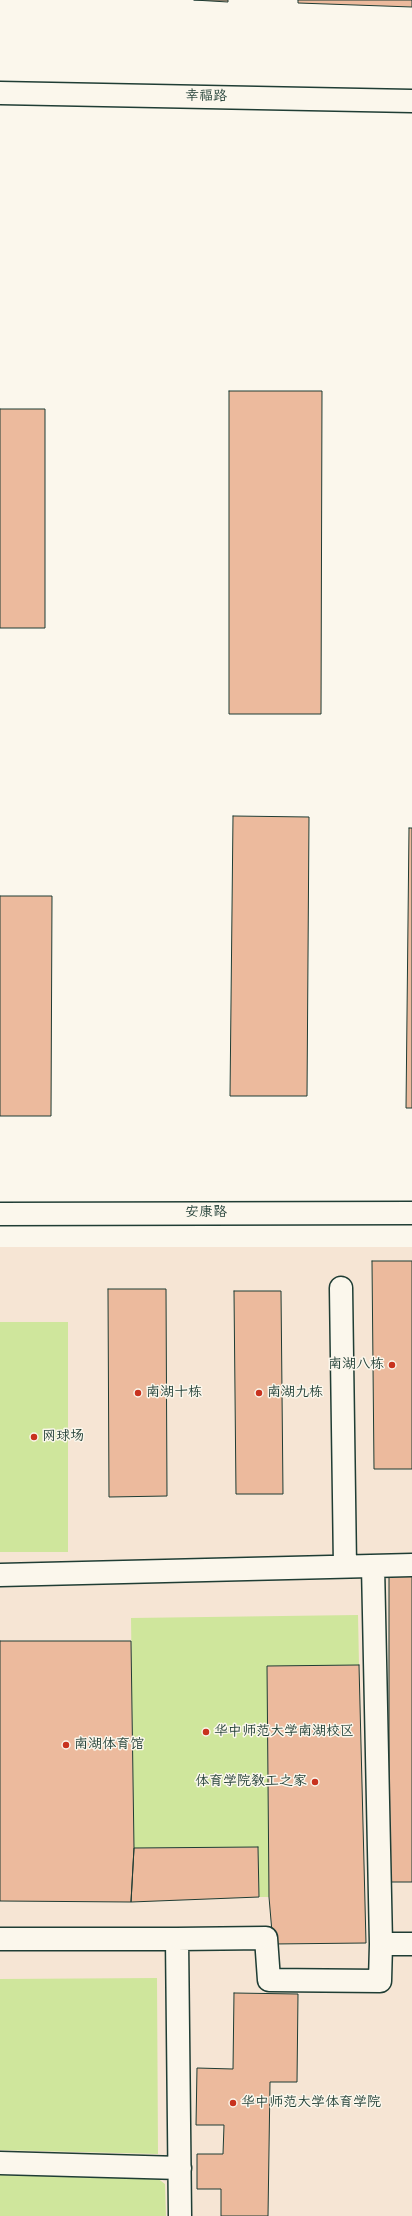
<!DOCTYPE html>
<meta charset="utf-8">
<style>
body{margin:0}
canvas{display:block;background:#fbf7ec}
</style>
<canvas width="412" height="2216"></canvas>
<script>
const c = document.querySelector('canvas').getContext('2d');
c.lineJoin = 'round';
function fillPath(path, color) { c.fillStyle = color; c.fill(path, 'evenodd'); }
const poly = rows => new Path2D(rows.map(r => 'M' + r).join(''));
function trace(path, color, width, dash) { c.strokeStyle = color; c.lineWidth = width; c.lineCap = dash ? 'butt' : 'round'; c.setLineDash(dash || []); c.stroke(path); }
function drawText(font, color, halo, rows, align = 'center') {
  c.font = font + ' Mynerve,"LXGW WenKai TC",sans-serif'; c.lineWidth = 3; c.setLineDash([]); c.textBaseline = 'middle'; c.strokeStyle = halo; c.fillStyle = color; for (const [text, x, y, turn = 0] of rows) {
    c.save(); c.translate(x, y); c.rotate((+turn || 0) * Math.PI / 180); c.textAlign = isNaN(turn) ? turn : align; if (halo) c.strokeText(text, 0, 0); c.fillText(text, 0, 0); c.restore();
  }
}
fillPath(poly([
 [0,1247,412,1247,412,2216,0,2216]
]), '#f6e5d4');
fillPath(poly([
 [0,1322,68,1322,68,1552,0,1552],
 [358,1615,359,1665,267,1667,269,1897,259,1897,258,1847,134,1848,131,1618],
 [157,1978,158,2154,0,2150,0,1979],
 [0,2175,157,2178,165,2184,166,2216,0,2216]
]), '#cfe69c');
const building = poly([
 [194,0,228,0,228,2,194,0],
 [298,0,412,0,412,7,298,3,298,0],
 [229,391,322,391,321,714,229,714,229,391],
 [0,409,45,409,45,628,0,628,0,409],
 [233,816,309,817,307,1096,230,1096,233,816],
 [409,828,412,828,412,1108,406,1108,409,828],
 [0,896,52,896,51,1116,0,1116,0,896],
 [372,1261,412,1261,412,1469,374,1469,372,1261],
 [108,1289,166,1289,167,1496,109,1497,108,1289],
 [234,1291,281,1291,283,1494,236,1494,234,1291],
 [389,1572,412,1572,412,1882,389,1882,389,1572],
 [0,1641,131,1641,134,1848,131,1902,0,1901,0,1641],
 [359,1665,366,1943,273,1944,269,1897,267,1666,359,1665],
 [258,1847,259,1897,131,1902,134,1848,258,1847],
 [234,1993,298,1994,297,2082,270,2082,268,2216,221,2216,221,2189,197,2189,197,2154,223,2154,224,2125,196,2125,197,2068,233,2069,234,1993]
]);
fillPath(building, '#ecba9d');
trace(building, '#1f3d34', 1);
const minor = poly([
 [0,1214,412,1213],
 [341,1288,345,1566],
 [373,1566,381,1944,412,1944],
 [0,1575,412,1565],
 [0,1939,177,1939,180,2216],
 [177,1939,266,1938,269,1980,380,1981,381,1944],
 [0,2163,180,2168]
]);
const tertiary = poly([
 [0,93,412,101]
]);
trace(minor, '#1f3d34', 25);
trace(tertiary, '#1f3d34', 25);
trace(minor, '#fbf7ec', 22);
trace(tertiary, '#fbf7ec', 22);
for (const [x, y, r, color] of [
 [392,1365,4,"#c8321e"],
 [138,1393,4,"#c8321e"],
 [259,1393,4,"#c8321e"],
 [34,1437,4,"#c8321e"],
 [206,1732,4,"#c8321e"],
 [66,1745,4,"#c8321e"],
 [315,1782,4,"#c8321e"],
 [233,2103,4,"#c8321e"]
]) { const dot = new Path2D(); dot.arc(x, y, r, 0, 2 * Math.PI); c.fillStyle = color; c.fill(dot); trace(dot, '#fbf7ec', 1.5); }
drawText('14px', '#1f3d34', '#fbf7ec', [
 ["幸福路",206,97,1],
 ["安康路",206,1213]
]);
drawText('14px', '#1f3d34', '#fbf7ec', [
 ["南湖八栋",384,1365,"right"],
 ["南湖十栋",146,1393],
 ["南湖九栋",267,1393],
 ["网球场",42,1437],
 ["华中师范大学南湖校区",214,1732],
 ["南湖体育馆",74,1745],
 ["体育学院教工之家",307,1782,"right"],
 ["华中师范大学体育学院",241,2103]
], 'left');
</script>
